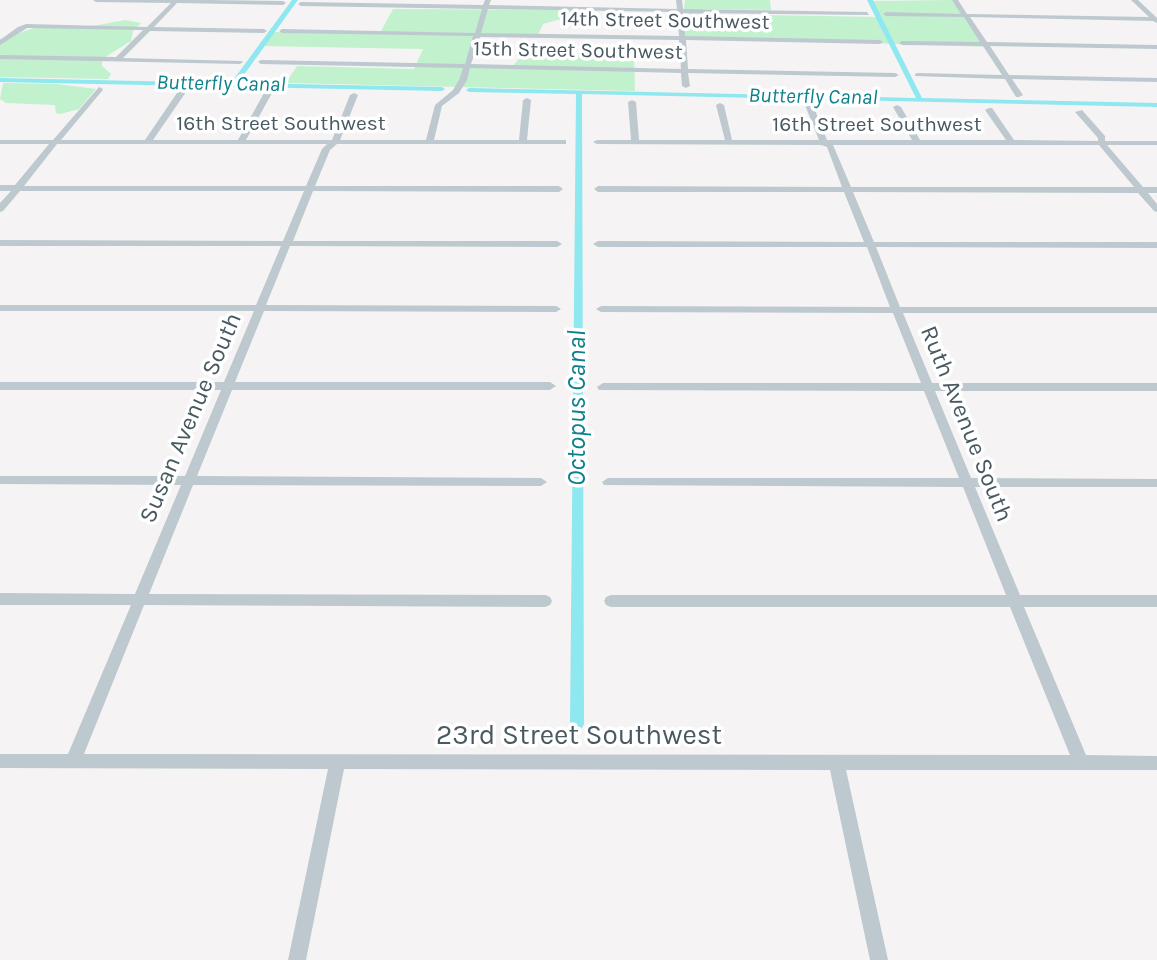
<!DOCTYPE html>
<style>
body{margin:0}
canvas{display:block;background:#f5f3f3}
</style>
<canvas width="1157" height="960"></canvas>
<script>
const c = document.querySelector('canvas').getContext('2d');
c.lineJoin = 'round';
function fillPath(path, color) { c.fillStyle = color; c.fill(path, 'evenodd'); }
const poly = rows => new Path2D(rows.map(r => 'M' + r).join(''));
function drawText(font, color, halo, rows, align = 'center') {
  c.font = font + ' Karla,sans-serif'; c.lineWidth = 7; c.setLineDash([]); c.textBaseline = 'middle'; c.strokeStyle = halo; c.fillStyle = color; for (const [text, x, y, turn = 0] of rows) {
    c.save(); c.translate(x, y); c.rotate((+turn || 0) * Math.PI / 180); c.textAlign = isNaN(turn) ? turn : align; if (halo) c.strokeText(text, 0, 0); c.fillText(text, 0, 0); c.restore();
  }
}
fillPath(poly([
 [685,0,770,0,771,10,702,9,702,24,759,27,763,15,877,17,873,1,953,0,990,47,682,37],
 [393,9,594,10,543,24,538,35,480,34,470,67,511,68,525,52,634,54,635,91,286,83,297,66,414,69,423,49,259,46,269,32,380,33],
 [125,20,141,23,133,31,131,41,102,59,102,66,111,74,108,79,0,77,0,39,34,28,82,28],
 [3,83,57,84,96,89,79,109,60,114,56,113,55,105,6,103,0,99]
]), '#c2f1ce');
fillPath(poly([
 [292,0,298,0,238,83,442,87,445,89,442,91,0,82,0,78,231,83,292,0],
 [867,0,873,0,922,98,1157,103,1157,107,582,94,584,724,582,728,577,730,572,728,570,724,576,94,469,92,466,90,469,88,916,98,867,0]
]), '#8fe7ef');
fillPath(poly([
 [93,0,209,0,283,1,286,3,283,5,177,3,154,27,264,29,267,31,264,33,150,31,123,58,242,61,243,62,240,64,0,59,0,55,116,57,143,30,27,28,0,45,0,40,18,27,26,24,147,27,171,3,96,2,93,0],
 [485,0,491,0,489,5,677,9,676,0,682,0,683,9,867,12,869,15,683,13,685,36,880,40,883,42,880,44,686,40,688,69,895,73,899,75,895,77,688,73,690,86,686,88,682,86,681,73,470,68,467,80,459,93,442,106,434,140,519,140,523,100,527,98,531,100,527,140,566,140,566,144,337,144,330,150,315,186,559,186,563,189,559,192,313,191,293,241,557,241,562,244,557,247,290,246,266,305,556,306,561,309,556,312,264,311,235,382,550,382,556,386,550,390,232,390,197,476,541,478,547,482,541,486,193,485,149,594,545,595,550,597,552,601,550,605,545,607,144,605,84,754,1070,755,1010,607,611,607,606,605,604,601,606,597,611,595,1006,595,963,487,604,485,602,482,608,478,959,478,924,391,599,390,597,387,603,383,921,383,893,313,601,312,596,309,601,306,890,307,867,247,598,247,593,244,598,241,864,242,844,192,598,192,594,189,598,186,842,187,827,147,821,145,597,144,593,142,597,140,631,140,628,102,632,100,636,102,639,140,725,140,716,105,720,103,724,105,732,140,819,140,805,105,809,103,813,105,827,140,912,140,893,107,897,105,901,107,920,140,1006,140,985,110,989,108,992,108,1014,140,1098,141,1098,138,1075,112,1082,110,1105,136,1105,141,1157,141,1157,145,1107,145,1143,187,1157,187,1157,193,1148,193,1157,204,1157,212,1154,211,1138,193,853,192,874,242,1157,242,1157,248,876,247,900,307,1157,307,1157,313,903,313,932,383,1157,383,1157,391,935,391,971,478,1157,479,1157,487,975,487,1020,595,1157,595,1157,607,1024,607,1086,755,1157,756,1157,770,846,770,888,960,870,960,830,770,344,769,306,960,288,960,328,769,0,768,0,754,68,754,131,605,0,605,0,593,135,594,181,485,0,484,0,476,185,476,221,390,0,390,0,382,224,382,254,311,0,311,0,305,256,305,281,246,0,246,0,240,283,241,304,191,20,191,3,211,0,212,0,203,11,191,0,191,0,185,15,185,49,144,0,144,0,140,53,140,99,87,103,89,102,91,61,140,145,140,179,90,182,90,186,92,153,140,238,140,264,93,268,91,272,93,246,140,332,140,350,95,354,93,358,95,340,140,426,140,435,105,453,90,459,80,463,68,261,64,258,62,261,60,465,64,473,36,282,33,279,31,282,29,475,33,482,9,301,6,298,4,301,2,483,5,485,0],
 [488,9,677,12,679,36,481,33,488,9],
 [480,37,679,40,681,69,471,64,480,37],
 [57,144,327,144,322,149,306,186,24,186,57,144],
 [833,145,1099,145,1134,187,851,187,833,145],
 [952,0,958,0,967,14,1149,17,1131,0,1138,0,1157,18,1157,23,1153,21,970,17,987,42,1157,45,1157,49,990,46,1009,75,1157,78,1157,82,1012,79,1023,95,1019,97,1016,97,1005,79,915,76,915,74,917,73,1002,75,983,46,902,45,899,43,902,41,980,42,964,17,886,16,883,14,886,12,961,14,952,0]
]), '#bdc9cf');
drawText('21px', '#495961', '#fff', [
 ["14th Street Southwest",665,21,1],
 ["15th Street Southwest",578,51,1],
 ["16th Street Southwest",281,124],
 ["16th Street Southwest",877,125]
]);
drawText('italic 21px', '#0c818b', '#fff', [
 ["Butterfly Canal",221,84,1],
 ["Butterfly Canal",813,97,1]
]);
drawText('24px', '#495961', '#fff', [
 ["Susan Avenue South",191,418,-67],
 ["Ruth Avenue South",966,424,68]
]);
drawText('italic 26px', '#0c818b', '#fff', [
 ["Octopus Canal",578,408,-90]
]);
drawText('28px', '#495961', '#fff', [
 ["23rd Street Southwest",579,736]
]);
</script>
